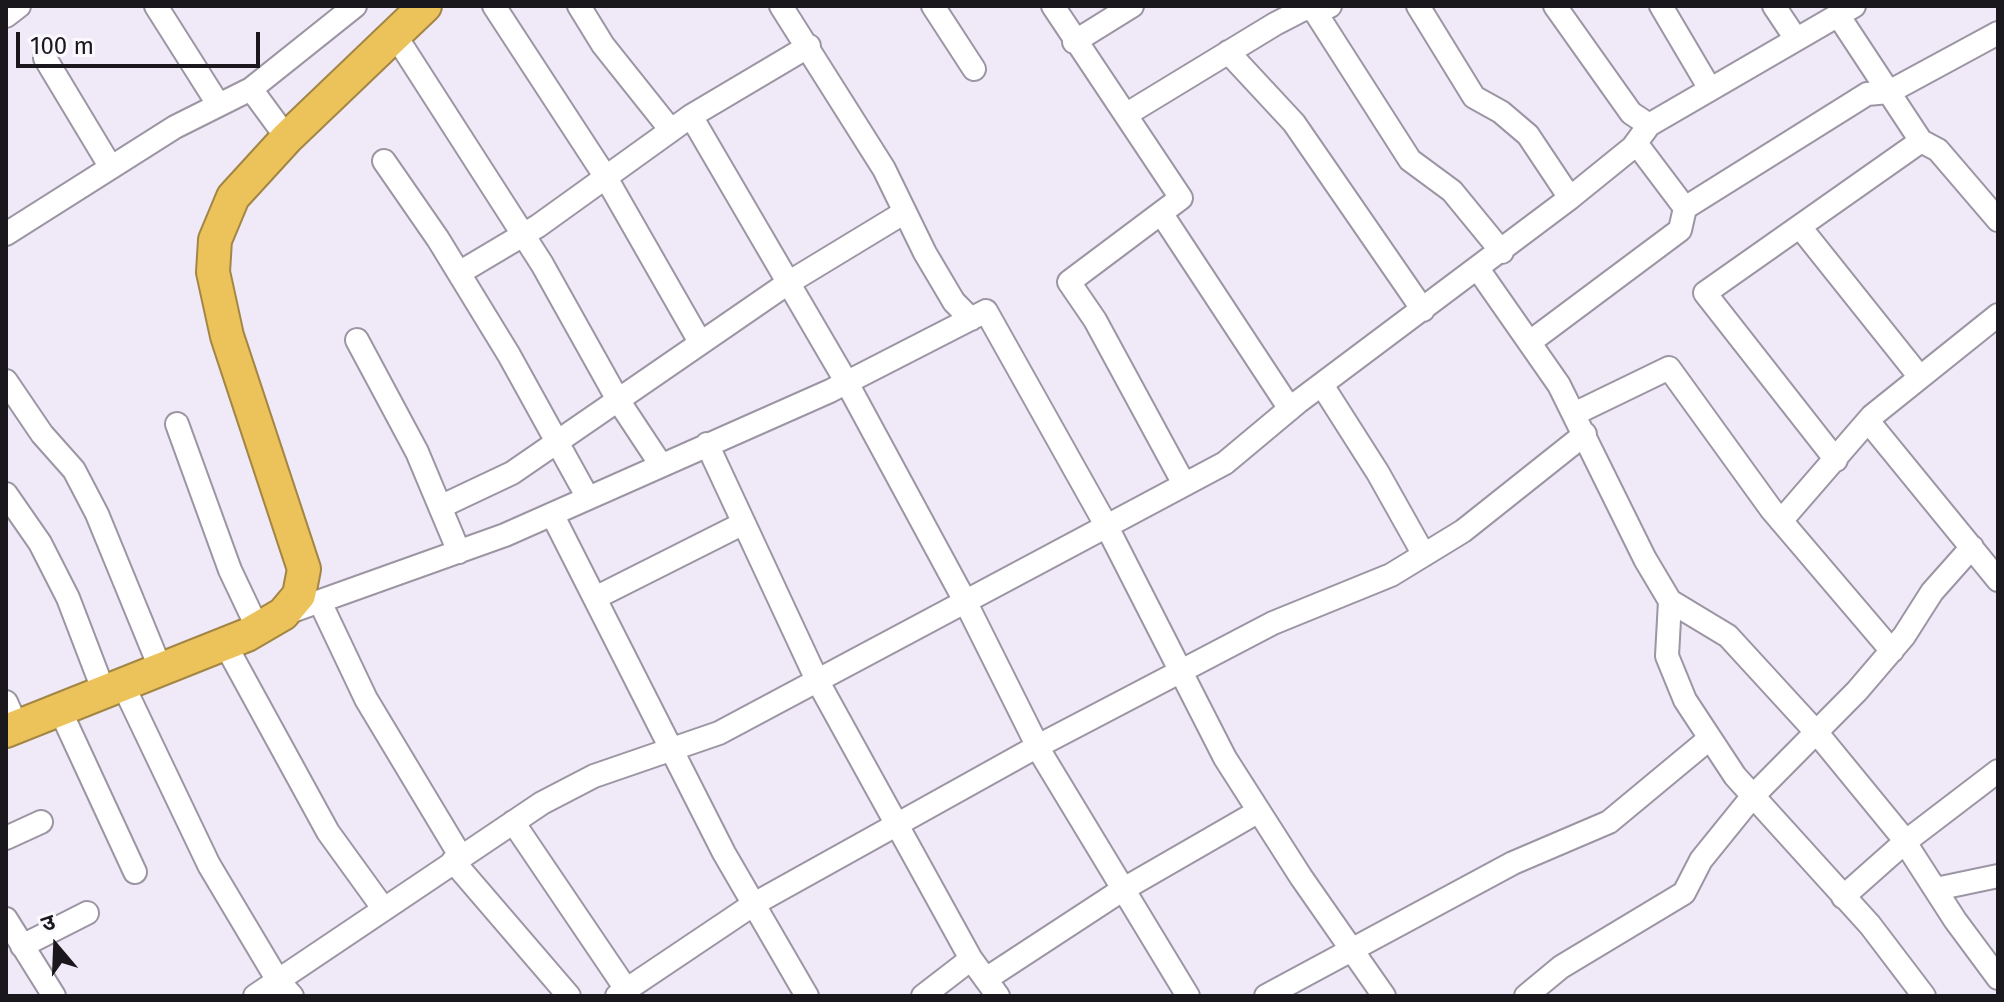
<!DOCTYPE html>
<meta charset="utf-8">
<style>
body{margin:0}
#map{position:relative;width:2004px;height:1002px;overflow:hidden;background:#f0e9f8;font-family:"Fira Sans","Noto Sans Devanagari",sans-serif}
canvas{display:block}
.frame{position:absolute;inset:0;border:8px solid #1a181d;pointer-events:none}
.north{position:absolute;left:16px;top:906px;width:80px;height:80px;-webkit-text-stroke:6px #fbf9fe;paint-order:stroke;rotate:341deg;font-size:22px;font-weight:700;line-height:32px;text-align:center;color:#1a181d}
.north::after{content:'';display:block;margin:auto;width:28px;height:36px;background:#1a181d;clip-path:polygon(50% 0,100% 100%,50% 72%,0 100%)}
.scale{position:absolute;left:16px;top:32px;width:244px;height:36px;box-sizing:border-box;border:4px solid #1a181d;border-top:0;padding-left:10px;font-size:24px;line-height:28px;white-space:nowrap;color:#1a181d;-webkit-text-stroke:6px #fbf9fe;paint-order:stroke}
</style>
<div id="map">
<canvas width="2004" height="1002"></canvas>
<div class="frame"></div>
<div class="north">उ</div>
<div class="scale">100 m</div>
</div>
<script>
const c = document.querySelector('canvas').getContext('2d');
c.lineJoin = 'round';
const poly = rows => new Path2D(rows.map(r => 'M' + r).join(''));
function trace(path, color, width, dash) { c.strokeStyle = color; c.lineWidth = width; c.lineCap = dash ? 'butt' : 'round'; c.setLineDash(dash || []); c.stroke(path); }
const minor = poly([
 [156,6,218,104],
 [494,6,605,176,700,342],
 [579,6,603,45,670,129],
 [781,6,884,169,925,253,954,302,971,319],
 [933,6,974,69],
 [1053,6,1181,198,1069,282,1095,320,1184,484],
 [1418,6,1474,97,1501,112,1528,135,1570,198],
 [1555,6,1631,113,1649,125],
 [1661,6,1710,89],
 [1774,6,1796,39],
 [1314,10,1410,160,1452,191,1502,252],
 [1838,15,1921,141,1938,150,1998,220],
 [6,16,19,6],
 [395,35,542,264,618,400,661,465],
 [1074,42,1132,6],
 [1228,52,1294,123,1423,310],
 [45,58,110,166],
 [251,89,355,6],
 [1127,114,1275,24,1304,9,1322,10,1330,6],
 [691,116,847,383,965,601,1042,755,1188,996],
 [1636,143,1685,208,1867,94,1889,92,1998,33],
 [384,161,438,239,509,355,588,498],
 [1161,213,1290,409],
 [1800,227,1919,376],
 [6,234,175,127,251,89,287,138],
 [1478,269,1559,385,1645,559,1670,601,1667,656,1685,700,1735,776,1870,925,1924,996],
 [459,273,538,226,691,116,809,46],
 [357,340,417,452,459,552],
 [1530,342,1680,230,1685,208],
 [6,381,42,434,74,470,97,514,161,670],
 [1322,385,1378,473,1424,555],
 [1574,414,1669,368,1771,509,1892,651],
 [1868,421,1998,580],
 [177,424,230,570,258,629],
 [707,444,817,680,971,959,998,996],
 [1836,460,1705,293,1921,141],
 [6,494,40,543,68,598,104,692],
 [440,507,512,473,788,283,905,212],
 [552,514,724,853,807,996],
 [1781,521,1872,416,1998,315],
 [595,598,744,523],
 [1670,601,1728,636,1817,733,1899,833,1955,920,1998,978],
 [320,602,366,699,461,857],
 [284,614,505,535,830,391,986,311,1106,525,1225,758,1301,877,1384,996],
 [225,644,328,832,383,908],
 [123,685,209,865,277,979,292,996],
 [6,702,17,727],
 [60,710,135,872],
 [513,822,626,989],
 [6,838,41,822],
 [453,861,569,996],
 [1936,889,1998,876],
 [1843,897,1905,842,1998,771],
 [6,919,54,996],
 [22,946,87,913],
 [986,979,1122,890,1259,811],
 [255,996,542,803,594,776,719,733,1225,463,1298,402,1570,198,1633,147,1649,125,1854,6],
 [617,996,754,904,1038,746,1273,623,1391,575,1463,531,1585,434],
 [923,996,971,959],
 [1266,996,1513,863,1609,822,1709,739],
 [1526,996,1561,967,1684,893,1701,860,1752,797,1857,691,1904,636,1932,592,1972,547]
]);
const highway = poly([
 [6,731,247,635,283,614,299,595,304,569,227,336,213,272,215,240,233,197,287,138,425,6]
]);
trace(minor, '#9c95a3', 26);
trace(highway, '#a28645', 36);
trace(minor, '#fff', 22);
trace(highway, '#ecc25a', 32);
</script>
